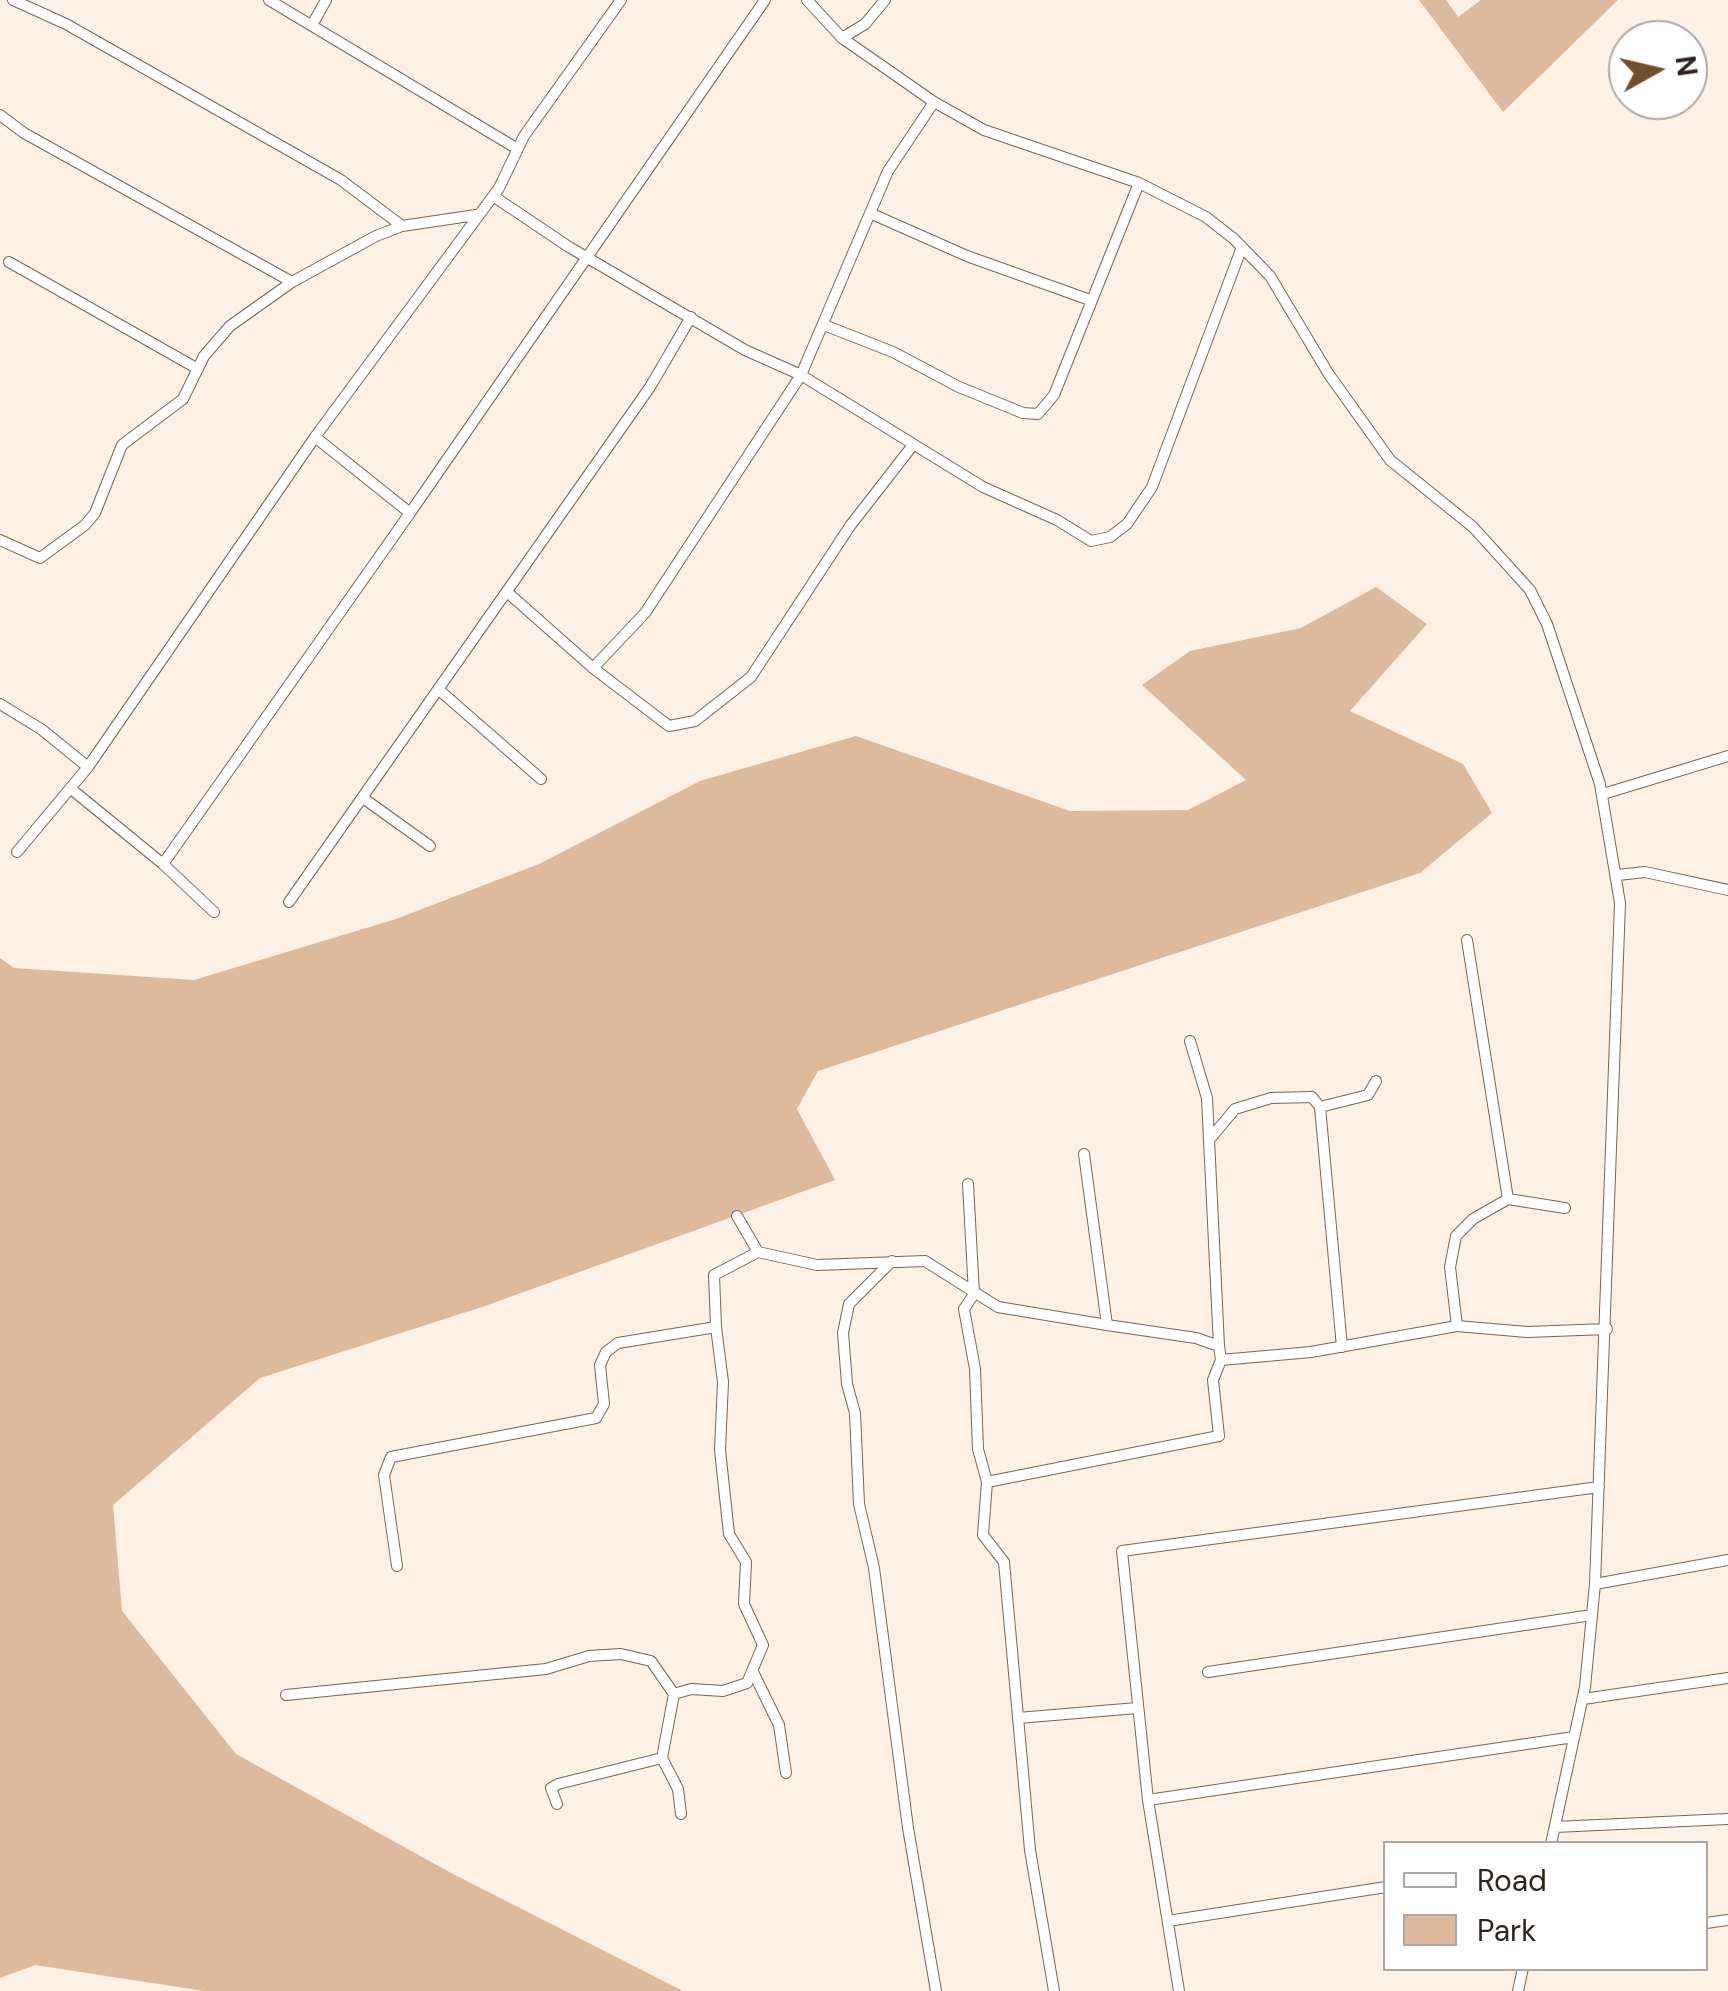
<!DOCTYPE html>
<style>
body{margin:0}
#map{position:relative;width:1728px;height:1991px;overflow:hidden;background:#fdf0e5;font-family:"DM Sans",sans-serif}
canvas{display:block}
.legend{position:absolute;left:1383px;top:1841px;width:325px;height:130px;box-sizing:border-box;background:#fff;border:2px solid #aca7a3;margin:0;padding:12px 18px;list-style:none;font-size:30px;color:#2f241a}
.legend li{display:flex;align-items:center;gap:20px;height:50px}
.legend b{width:50px;border:2px solid #aca7a3}
.north{position:absolute;left:1608px;top:20px;width:100px;height:100px;box-sizing:border-box;background:#fff;border:2px solid #aca7a3;border-radius:50%;rotate:82deg;font-size:28px;font-weight:700;line-height:40px;text-align:center;color:#2f241a}
.north::after{content:'';display:block;margin:auto;width:35px;height:45px;background:#744d2a;clip-path:polygon(50% 0,100% 100%,50% 72%,0 100%)}
</style>
<div id="map">
<canvas width="1728" height="1991"></canvas>
<ul class="legend">
<li><b style="height:12px;background:#fff"></b>Road</li>
<li><b style="height:28px;background:#deba9c"></b>Park</li>
</ul>
<div class="north">N</div>
</div>
<script>
const c = document.querySelector('canvas').getContext('2d');
c.lineJoin = 'round';
function fillPath(path, color) { c.fillStyle = color; c.fill(path, 'evenodd'); }
const poly = rows => new Path2D(rows.map(r => 'M' + r).join(''));
function trace(path, color, width, dash) { c.strokeStyle = color; c.lineWidth = width; c.lineCap = dash ? 'butt' : 'round'; c.setLineDash(dash || []); c.stroke(path); }
fillPath(poly([
 [1419,0,1446,0,1458,17,1481,0,1618,0,1503,112],
 [1376,587,1427,624,1350,711,1463,764,1492,813,1420,873,818,1071,797,1109,835,1180,482,1307,260,1378,113,1505,122,1611,236,1754,453,1874,683,1991,204,1991,35,1965,0,1978,0,958,14,968,194,980,396,919,539,864,700,781,856,736,1070,811,1188,810,1246,780,1142,685,1190,651,1301,628]
]), '#deba9c');
const minor = poly([
 [13,0,66,24,341,180,402,226],
 [269,0,516,148],
 [807,0,842,38,934,102,984,130,1139,183,1206,217,1234,239,1270,276,1328,373,1390,460,1473,527,1530,590,1547,624,1600,784,1620,903,1595,1584,1585,1687,1551,1844],
 [312,25,326,0],
 [842,38,865,24,885,0],
 [0,115,24,133,292,282],
 [493,196,569,247,745,350,801,375,888,171,934,102],
 [872,214,967,256,1090,300],
 [9,262,198,369],
 [824,325,893,352,959,387,1023,413,1038,414,1054,395,1139,183],
 [315,437,410,513,765,0],
 [0,540,40,558,85,525,95,513,122,445,183,399,204,356,230,326,292,282,376,236,402,226,476,215],
 [507,592,593,668,669,726,695,721,751,677,850,526,913,445],
 [593,668,645,613,801,375,983,487,1057,520,1091,541,1110,537,1127,524,1152,487,1242,247],
 [438,689,541,779],
 [0,704,41,729,88,767],
 [70,788,163,864],
 [1603,794,1728,756],
 [363,798,430,846],
 [17,852,88,767,315,437,499,188,524,136,621,0],
 [1618,875,1645,872,1728,890],
 [289,902,650,387,691,317],
 [214,912,163,864,410,513],
 [1190,1041,1207,1098,1219,1346],
 [1320,1107,1342,1347],
 [1209,1140,1235,1109,1271,1098,1312,1097,1320,1107,1368,1095,1376,1081],
 [968,1184,974,1294,964,1309,975,1369,978,1449,987,1482,983,1535,1004,1562,1030,1850,1054,1991],
 [1508,1199,1565,1208],
 [737,1216,758,1252,817,1265,925,1261,998,1307,1107,1325],
 [892,1261,849,1304,843,1333,847,1384,855,1413,859,1504,874,1568,908,1828,936,1991],
 [1457,1326,1450,1267,1456,1236,1473,1219,1508,1199,1467,940],
 [1221,1360,1311,1352,1457,1326,1527,1332,1607,1329],
 [987,1482,1219,1436,1213,1380,1221,1360,1219,1346,1196,1338,1107,1325,1084,1154],
 [397,1566,384,1475,391,1457,596,1418,604,1404,600,1365,606,1352,618,1343,716,1327,714,1275,758,1252],
 [1595,1584,1728,1560],
 [1208,1672,1592,1615],
 [754,1674,779,1725,786,1773],
 [286,1695,546,1669,589,1656,621,1654,651,1661,674,1694,691,1689,723,1691,747,1683,763,1645,744,1604,746,1562,729,1534,720,1450,723,1382,716,1327],
 [1583,1699,1728,1678],
 [1018,1718,1137,1708],
 [662,1758,678,1789,681,1814],
 [1148,1800,1574,1737],
 [557,1804,551,1788,558,1784,662,1758,674,1694],
 [1555,1827,1728,1819],
 [1168,1921,1386,1887],
 [1706,1923,1728,1920],
 [1179,1991,1148,1800,1122,1551,1599,1487],
 [1518,1991,1523,1968]
]);
trace(minor, '#7f634d', 12);
trace(minor, '#fff', 10);
</script>
